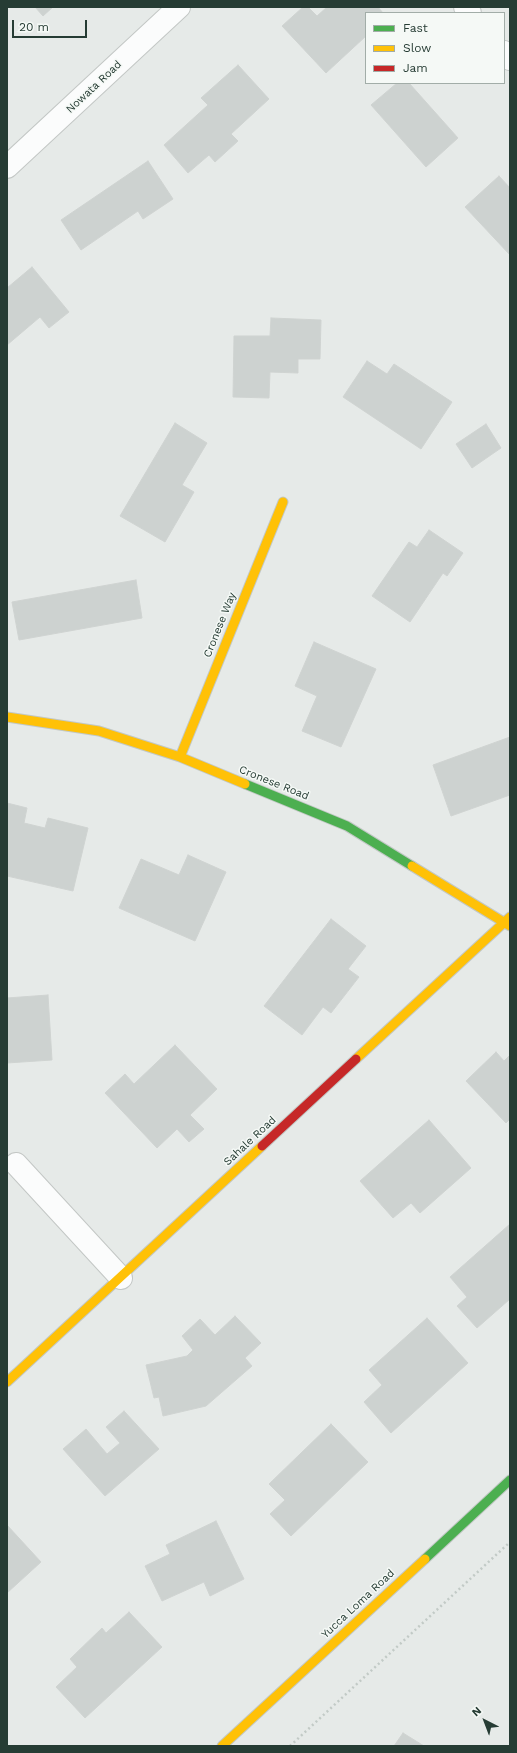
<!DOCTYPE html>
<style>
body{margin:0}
#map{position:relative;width:517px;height:1753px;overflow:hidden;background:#e6eae8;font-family:"Work Sans",sans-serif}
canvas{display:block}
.frame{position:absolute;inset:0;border:8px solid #263c34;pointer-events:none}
.legend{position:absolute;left:365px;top:12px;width:140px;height:72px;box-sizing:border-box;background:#f5f9f6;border:1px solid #a2ada8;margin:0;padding:5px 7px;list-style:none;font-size:12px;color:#263c34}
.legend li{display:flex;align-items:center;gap:8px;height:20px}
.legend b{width:20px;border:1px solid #a2ada8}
.north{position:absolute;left:465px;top:1701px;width:40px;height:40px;-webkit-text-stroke:3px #f5f9f6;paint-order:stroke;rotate:318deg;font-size:11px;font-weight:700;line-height:16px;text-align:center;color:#263c34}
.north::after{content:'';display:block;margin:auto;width:14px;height:18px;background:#263c34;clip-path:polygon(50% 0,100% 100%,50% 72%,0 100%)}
.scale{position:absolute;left:12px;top:20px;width:75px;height:18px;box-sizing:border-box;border:2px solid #263c34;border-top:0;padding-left:5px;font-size:12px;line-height:14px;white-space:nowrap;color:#263c34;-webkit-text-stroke:3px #f5f9f6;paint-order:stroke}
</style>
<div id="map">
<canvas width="517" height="1753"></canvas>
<div class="frame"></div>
<ul class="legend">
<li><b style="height:5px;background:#4caf50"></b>Fast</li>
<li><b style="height:5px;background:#ffc107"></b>Slow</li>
<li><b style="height:5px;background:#c62828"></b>Jam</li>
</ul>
<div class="north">N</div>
<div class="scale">20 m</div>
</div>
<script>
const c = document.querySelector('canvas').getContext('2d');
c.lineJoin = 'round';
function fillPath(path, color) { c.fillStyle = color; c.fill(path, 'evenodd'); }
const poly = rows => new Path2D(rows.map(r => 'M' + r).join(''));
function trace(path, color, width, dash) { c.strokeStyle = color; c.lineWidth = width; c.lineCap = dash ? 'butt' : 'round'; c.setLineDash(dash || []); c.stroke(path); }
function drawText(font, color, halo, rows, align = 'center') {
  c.font = font + ' "Work Sans",sans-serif'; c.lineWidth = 3; c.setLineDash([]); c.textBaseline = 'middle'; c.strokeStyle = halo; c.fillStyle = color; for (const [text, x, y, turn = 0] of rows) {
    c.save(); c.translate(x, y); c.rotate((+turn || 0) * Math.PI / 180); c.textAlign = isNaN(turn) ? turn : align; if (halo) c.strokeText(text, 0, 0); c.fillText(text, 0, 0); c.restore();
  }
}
const building = poly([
 [35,7,53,7,43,16,35,7],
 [303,7,308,7,317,16,327,7,378,7,383,13,366,13,366,36,326,73,282,26,303,7],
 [238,65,269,99,231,134,238,141,215,162,209,155,188,173,164,145,208,105,201,98,238,65],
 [397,83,409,83,458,138,426,167,371,105,397,83],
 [148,161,173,199,143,219,138,211,81,250,61,220,148,161],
 [499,176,510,188,510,255,465,207,499,176],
 [32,267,69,312,49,328,40,317,7,345,7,288,32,267],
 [271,318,321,320,320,359,298,359,298,373,270,372,269,398,233,397,234,336,270,336,271,318],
 [367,361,387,374,394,364,452,402,421,449,343,397,367,361],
 [175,423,207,443,182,485,194,492,165,542,120,516,175,423],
 [486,424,501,448,472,468,456,444,486,424],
 [429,530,463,553,447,576,443,573,410,622,372,596,409,542,417,547,429,530],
 [136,580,142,618,19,640,12,602,136,580],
 [314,642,376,669,341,747,302,731,317,696,295,686,314,642],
 [510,737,510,795,451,816,433,765,510,737],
 [7,803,27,808,24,823,45,828,48,818,88,828,73,891,7,876,7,803],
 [188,855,226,872,195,941,119,908,141,859,179,875,188,855],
 [331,919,366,946,348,969,359,977,331,1013,323,1007,302,1035,264,1006,331,919],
 [48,995,52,1060,7,1063,7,998,48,995],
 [175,1045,217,1089,190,1115,204,1129,189,1142,177,1129,157,1148,105,1093,125,1074,134,1084,175,1045],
 [496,1052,504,1061,510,1055,510,1119,506,1123,466,1081,496,1052],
 [429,1120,471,1168,420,1213,411,1203,393,1218,360,1181,429,1120],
 [510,1224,510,1299,477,1328,457,1306,467,1297,450,1277,510,1224],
 [235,1316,261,1343,245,1358,252,1366,206,1406,163,1416,159,1397,154,1398,146,1365,187,1356,193,1350,182,1336,200,1319,215,1335,235,1316],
 [427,1318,468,1363,391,1433,364,1402,382,1385,369,1370,427,1318],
 [124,1411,159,1449,105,1496,63,1449,86,1429,107,1454,120,1443,106,1427,124,1411],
 [331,1424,368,1462,291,1536,270,1514,285,1500,269,1484,331,1424],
 [216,1521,244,1579,210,1596,204,1582,162,1601,145,1566,170,1554,166,1545,216,1521],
 [7,1525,41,1562,7,1593,7,1525],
 [129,1612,162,1647,85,1718,56,1687,77,1667,70,1659,102,1628,106,1633,129,1612],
 [403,1733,424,1746,394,1746,403,1733]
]);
fillPath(building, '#cdd2d0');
trace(building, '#cfd3d1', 1);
const street = poly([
 [465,7,470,13],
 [504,52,510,59],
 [7,167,179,7],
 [16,1164,121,1278]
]);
const fast = poly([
 [245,784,347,826,412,866],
 [425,1559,510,1480]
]);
const slow = poly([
 [7,717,99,731,180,757,245,784],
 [180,757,283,502],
 [412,866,510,926],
 [356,1059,510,917],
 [7,1382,262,1146],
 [222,1746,425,1559]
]);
const jam = poly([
 [262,1146,356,1059]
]);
trace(street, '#c3c7c5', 24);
trace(fast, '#c2c8c5', 11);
trace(slow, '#c2c8c5', 11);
trace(jam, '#c2c8c5', 11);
trace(poly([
 [290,1746,510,1542]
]), '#c2cac6', 2.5, [2, 3]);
trace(street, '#fbfcfc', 22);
trace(fast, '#4caf50', 9);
trace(slow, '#ffc107', 9);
trace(jam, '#c62828', 9);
drawText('11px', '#263c34', '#f5f9f6', [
 ["Nowata Road",94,87,-43],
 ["Cronese Way",220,625,-68],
 ["Cronese Road",274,783,22],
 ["Sahale Road",250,1141,-43],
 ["Yucca Loma Road",358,1604,-43]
]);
</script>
